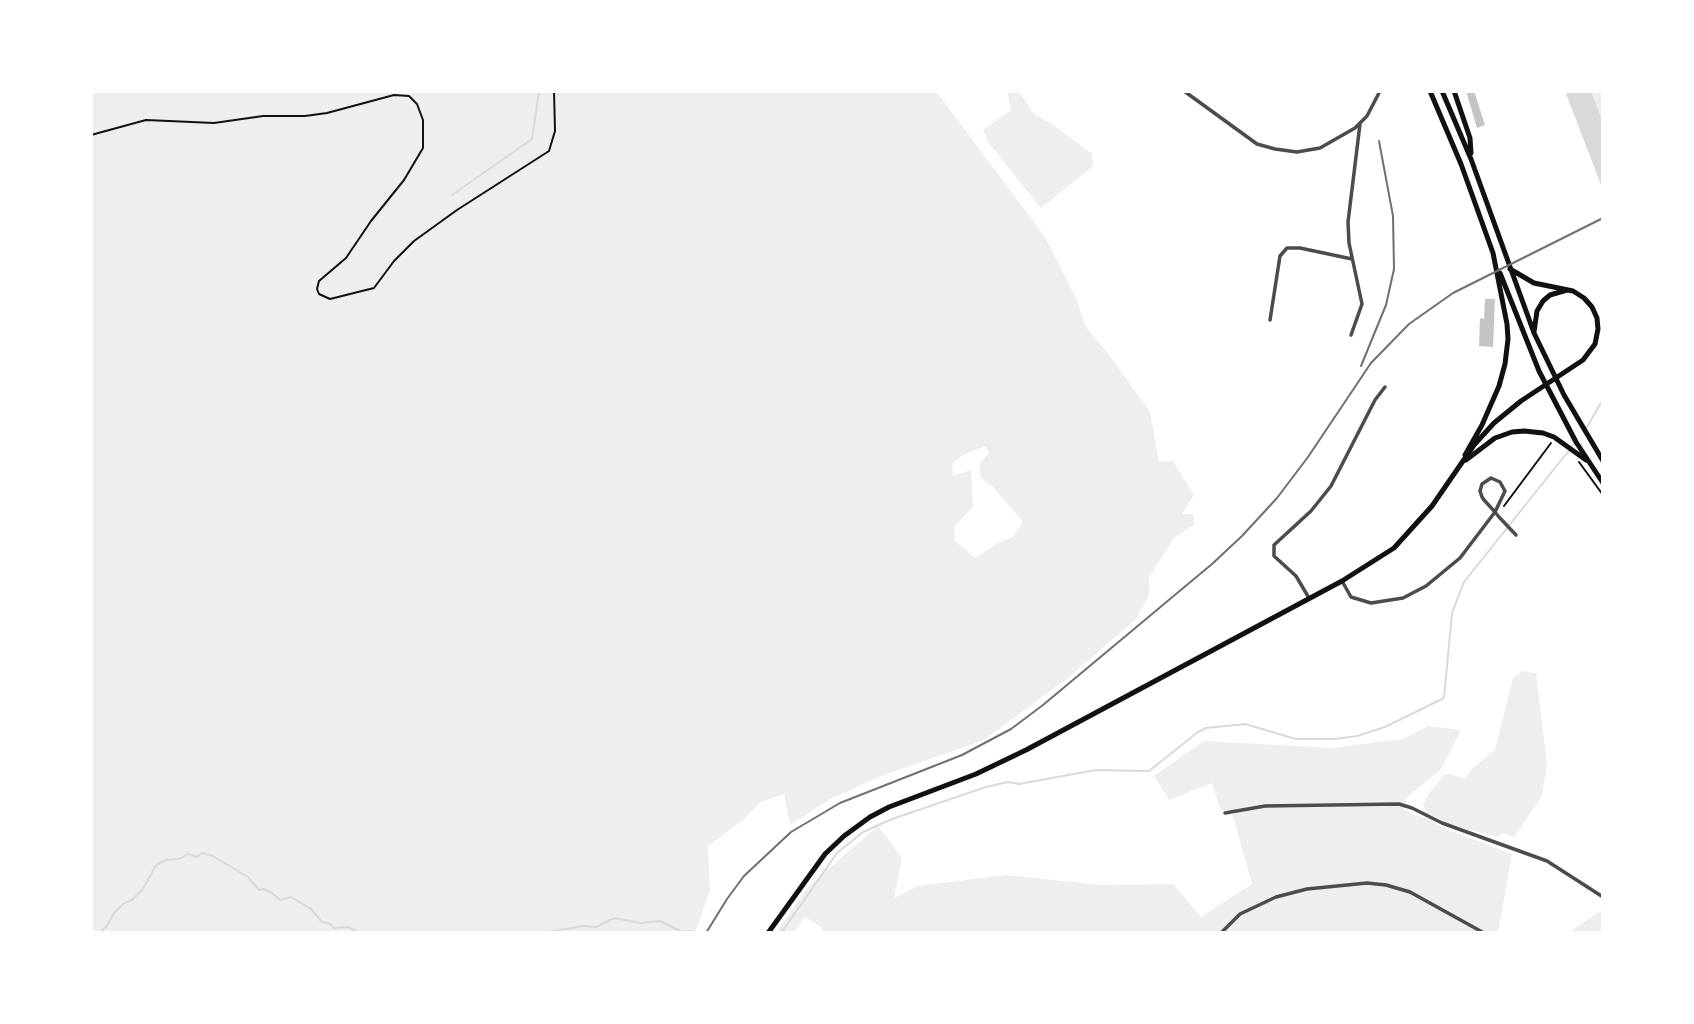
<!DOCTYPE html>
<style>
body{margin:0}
#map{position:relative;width:1694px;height:1024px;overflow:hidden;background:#fff;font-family:Quicksand,sans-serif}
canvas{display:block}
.frame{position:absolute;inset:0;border:93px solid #fff;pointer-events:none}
</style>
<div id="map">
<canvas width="1694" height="1024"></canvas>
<div class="frame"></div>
</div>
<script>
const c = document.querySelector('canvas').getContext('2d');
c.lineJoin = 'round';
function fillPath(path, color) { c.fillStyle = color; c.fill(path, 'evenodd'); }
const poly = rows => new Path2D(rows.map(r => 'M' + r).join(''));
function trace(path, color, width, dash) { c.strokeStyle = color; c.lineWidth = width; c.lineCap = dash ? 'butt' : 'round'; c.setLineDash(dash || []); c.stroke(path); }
fillPath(poly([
 [91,91,936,91,1045,237,1077,300,1085,326,1110,356,1150,412,1159,462,1173,461,1194,495,1182,514,1193,514,1194,525,1174,538,1149,577,1149,595,1136,619,1069,677,984,740,876,778,827,801,790,825,784,794,761,802,742,821,708,846,710,890,695,933,91,933],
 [985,446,989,453,980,463,980,477,993,487,1023,522,1013,537,998,543,975,558,955,541,954,527,973,507,971,470,953,476,952,464,963,455],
 [1007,91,1019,91,1034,114,1052,124,1092,154,1093,166,1041,208,988,142,983,130,1011,110],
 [1591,91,1603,92,1603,122,1594,99],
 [1523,671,1536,673,1547,765,1542,796,1514,837,1502,833,1498,837,1449,824,1426,812,1423,805,1427,796,1444,775,1450,774,1465,779,1473,768,1495,750,1513,678],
 [1428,726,1461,730,1441,769,1405,799,1404,810,1430,820,1446,829,1512,854,1498,933,822,933,821,927,805,917,793,933,776,933,809,886,878,826,902,858,894,898,918,886,1006,875,1100,885,1173,884,1201,917,1252,884,1231,809,1221,811,1212,783,1169,800,1154,776,1204,741,1332,748,1403,739],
 [1603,909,1603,933,1568,933]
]), '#eee');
fillPath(poly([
 [1565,91,1591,91,1603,122,1603,190]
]), '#d9d9d9');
trace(poly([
 [452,195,532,139,539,91],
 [1586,429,1603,399],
 [99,933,107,926,114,913,123,904,132,900,143,889,156,865,166,860,179,859,188,854,197,857,202,853,213,856,248,877,259,890,264,889,272,893,280,900,291,897,311,909,322,922,329,923,334,928,348,927,360,933],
 [543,933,583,926,596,927,615,918,640,923,660,921,682,932,691,931,696,933],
 [781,933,837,853,863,832,892,819,986,787,1008,782,1019,784,1096,770,1149,771,1198,732,1206,728,1245,724,1296,739,1335,739,1357,736,1385,727,1444,698,1452,613,1464,582,1574,444]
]), '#d9d9d9', 2);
fillPath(poly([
 [1466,91,1474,91,1485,125,1477,128],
 [1485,299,1495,299,1493,347,1479,346,1480,318,1484,319]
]), '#c4c4c4');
trace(poly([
 [91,135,146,120,214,123,263,116,305,116,327,113,394,95,409,96,417,104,423,120,423,148,404,180,371,221,346,258,319,281,317,289,319,294,330,299,374,288,394,261,414,241,457,210,549,151,555,131,554,91],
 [1579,462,1603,495],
 [1504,506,1551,443]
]), '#111', 2);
trace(poly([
 [1184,91,1257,144,1275,149,1297,152,1320,148,1355,128,1367,116,1380,91],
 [1270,320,1280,256,1287,248,1300,248,1352,259],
 [1351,335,1362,304,1349,243,1348,222,1360,124],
 [1342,581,1351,597,1371,603,1403,598,1426,586,1460,558,1495,512,1505,491,1500,482,1491,478,1482,484,1480,491,1482,497,1484,500,1495,512,1499,517,1516,535],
 [1309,598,1296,576,1274,556,1274,545,1311,511,1331,486,1375,400,1385,387],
 [1225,813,1265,806,1399,804,1412,808,1442,823,1547,861,1603,897],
 [1221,933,1240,914,1276,897,1307,889,1367,883,1386,885,1410,892,1484,933]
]), '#4c4c4c', 3.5);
trace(poly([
 [1430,91,1461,164,1493,253,1507,324,1508,339,1505,364,1499,386,1482,425,1465,455],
 [1442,91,1471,159,1534,333,1564,395,1603,461],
 [1454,91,1470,138,1471,153],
 [1500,273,1539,371,1576,442,1603,483],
 [1534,332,1537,311,1543,301,1550,295,1567,290],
 [1466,460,1495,438,1512,432,1524,431,1543,433,1554,437,1586,460],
 [768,933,825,854,844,836,870,817,889,807,976,774,1026,750,1342,581,1394,548,1432,506,1474,445,1494,423,1521,401,1583,360,1595,344,1598,329,1597,318,1592,307,1584,298,1573,291,1534,283,1510,269]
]), '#111', 5);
trace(poly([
 [1361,366,1386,305,1394,269,1393,216,1379,141],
 [706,933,727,899,744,876,791,832,840,803,962,755,1011,729,1043,705,1212,564,1242,536,1277,498,1308,457,1371,363,1409,324,1453,293,1603,218]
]), '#707070', 2);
</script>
